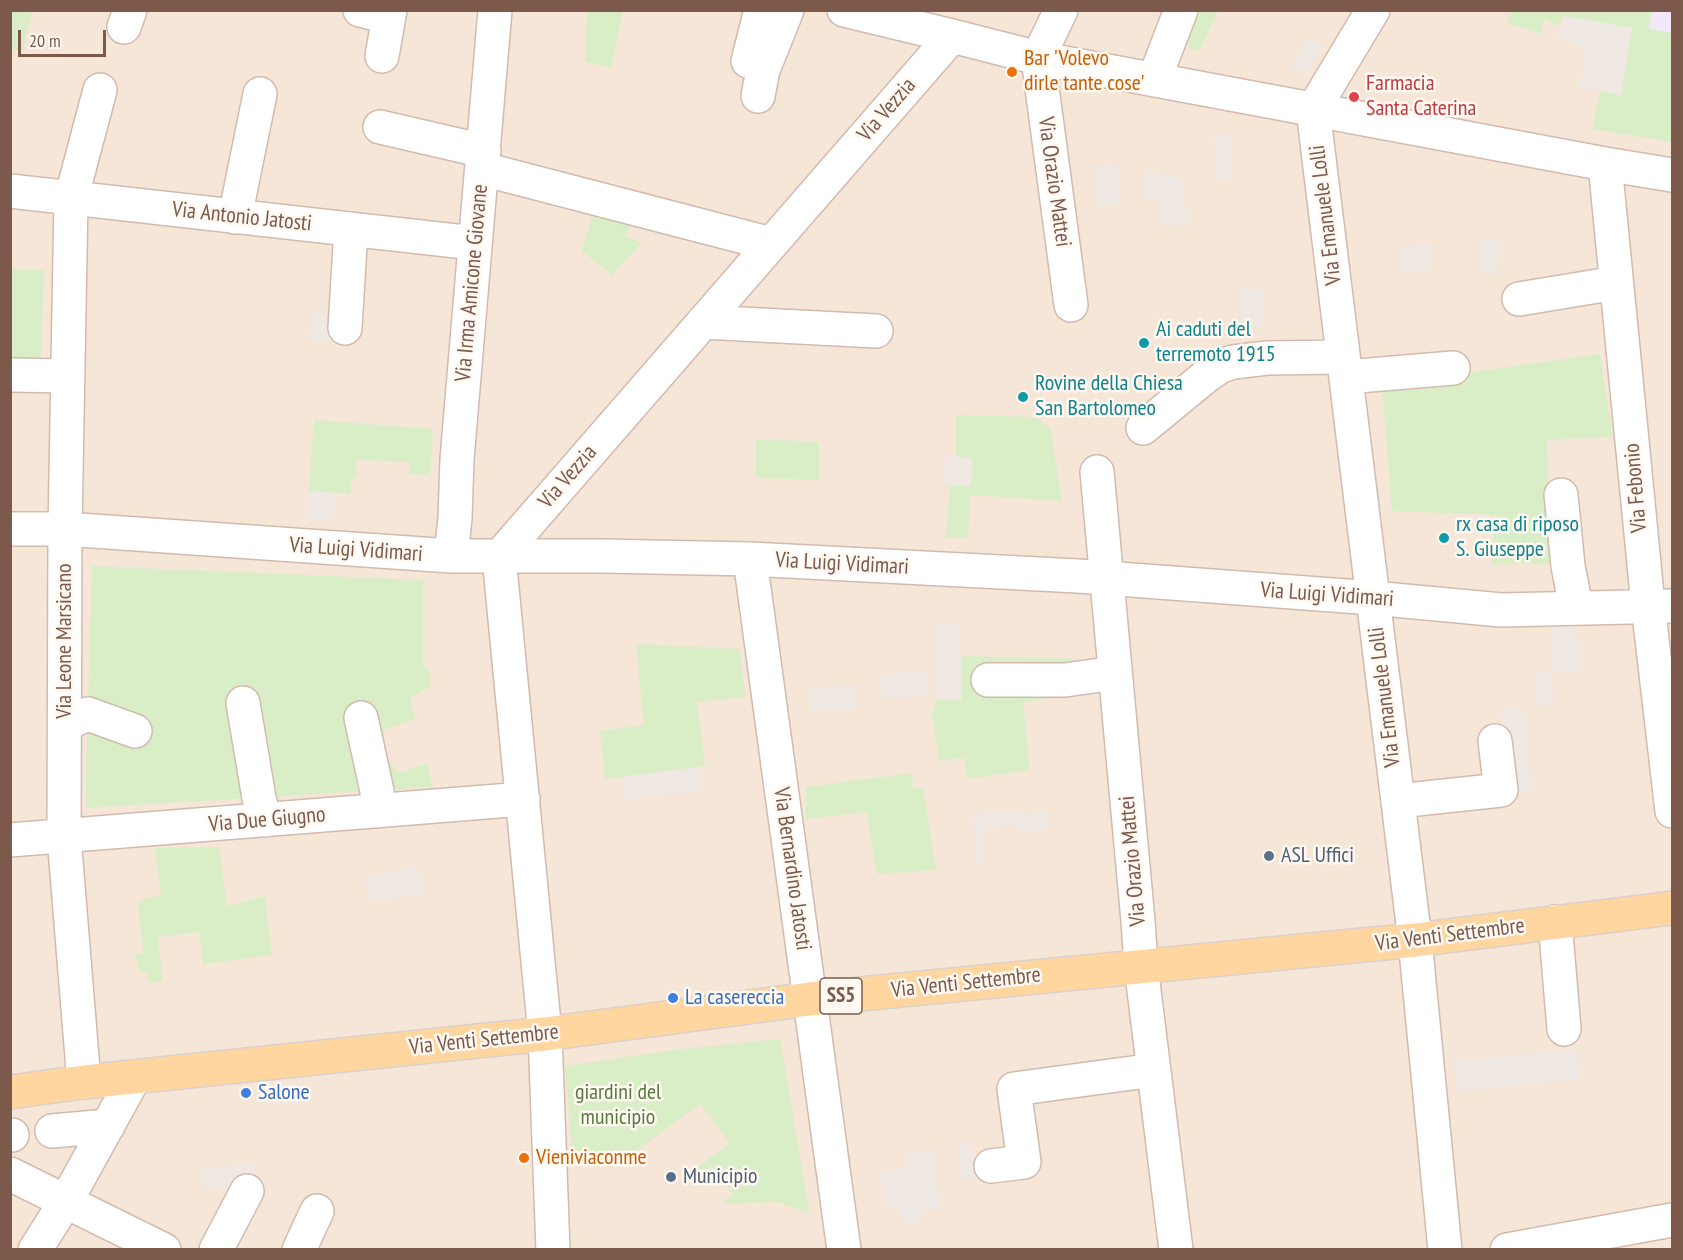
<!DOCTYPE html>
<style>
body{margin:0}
#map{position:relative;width:1683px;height:1260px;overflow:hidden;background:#fef5eb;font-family:"PT Sans Narrow",sans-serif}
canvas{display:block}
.frame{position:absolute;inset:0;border:12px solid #7c594b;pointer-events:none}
.scale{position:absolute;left:18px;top:30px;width:88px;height:27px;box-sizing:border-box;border:3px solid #7c594b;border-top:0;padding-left:8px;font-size:18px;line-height:21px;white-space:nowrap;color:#7c594b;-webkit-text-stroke:4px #fff9f2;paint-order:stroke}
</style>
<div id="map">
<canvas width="1683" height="1260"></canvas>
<div class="frame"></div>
<div class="scale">20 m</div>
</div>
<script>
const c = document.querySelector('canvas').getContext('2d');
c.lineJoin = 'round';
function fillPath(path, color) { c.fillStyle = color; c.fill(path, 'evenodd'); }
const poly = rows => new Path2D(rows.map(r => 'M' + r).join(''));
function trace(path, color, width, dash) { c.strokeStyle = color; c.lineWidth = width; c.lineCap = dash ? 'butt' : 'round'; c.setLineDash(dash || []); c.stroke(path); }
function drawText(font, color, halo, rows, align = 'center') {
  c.font = font + ' "PT Sans Narrow",sans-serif'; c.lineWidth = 5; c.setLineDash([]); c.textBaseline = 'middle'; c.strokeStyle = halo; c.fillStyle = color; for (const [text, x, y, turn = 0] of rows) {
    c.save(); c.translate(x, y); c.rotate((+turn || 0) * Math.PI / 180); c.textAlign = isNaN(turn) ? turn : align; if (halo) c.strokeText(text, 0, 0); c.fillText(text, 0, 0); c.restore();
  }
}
fillPath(poly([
 [11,11,1672,11,1672,1249,11,1249]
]), '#f6e6d8');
fillPath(poly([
 [1563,16,1632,27,1621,95,1579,87,1586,49,1555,37],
 [1308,38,1325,45,1306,72,1291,68],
 [1212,131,1230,136,1233,179,1217,181],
 [1118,164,1122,204,1097,207,1093,166],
 [1147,171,1182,178,1189,225,1162,225,1158,199,1144,198],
 [1482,239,1501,241,1498,274,1479,272],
 [1432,243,1432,270,1400,271,1398,247],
 [1241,288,1265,289,1264,326,1240,325],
 [310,311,333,313,332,341,308,340],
 [946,456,972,457,971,487,944,485],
 [309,491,335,493,332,521,306,518],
 [935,624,961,624,962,700,937,700],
 [1551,626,1578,626,1580,671,1552,671,1555,706,1536,706,1537,671,1552,671],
 [925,671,926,696,882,698,881,673],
 [856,685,858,708,812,711,811,688],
 [1523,707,1533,791,1511,794,1500,710],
 [699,767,701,791,626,799,622,777],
 [1020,810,1021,814,1048,812,1050,828,1020,832,1018,825,984,828,986,864,977,865,972,814],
 [417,865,424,893,369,902,364,878],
 [1577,1049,1580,1079,1458,1091,1455,1061],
 [971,1141,977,1177,963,1180,958,1143],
 [934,1149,941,1208,918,1213,919,1223,903,1226,899,1207,886,1209,879,1172,909,1166,907,1153],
 [258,1163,259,1186,206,1189,199,1169]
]), '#efe8e3');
fillPath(poly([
 [1572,11,1672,11,1672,33,1571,17]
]), '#f2e7fb');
fillPath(poly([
 [10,11,32,11,23,51,11,49],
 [587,11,623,11,611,67,585,62],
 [1196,11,1218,11,1199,51,1182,45],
 [1512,11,1652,11,1649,29,1672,33,1672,142,1592,129,1600,91,1621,95,1632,27,1563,16,1559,26,1544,19,1540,34,1507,23],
 [593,213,632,224,625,236,642,243,612,275,582,251],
 [11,270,44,270,41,360,11,359],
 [1600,354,1613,437,1547,440,1550,563,1491,565,1495,515,1392,511,1382,385],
 [956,415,1034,417,1050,427,1062,501,970,495,968,538,946,538,950,486,971,486,972,458,956,456],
 [314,420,433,429,430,475,410,474,410,462,357,460,356,478,351,479,351,494,309,491],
 [756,439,819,442,819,480,756,478],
 [92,566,423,580,423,668,430,669,430,686,410,699,415,719,384,730,383,752,398,773,427,763,433,787,85,808],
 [636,644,740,649,745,697,697,702,705,766,605,779,600,731,644,725],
 [962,656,1081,659,1086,693,1023,702,1030,770,967,779,964,758,939,761,932,713,937,700,962,699],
 [912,773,913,789,923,787,936,870,877,874,866,812,806,819,806,787],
 [219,847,227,906,265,896,272,955,203,964,199,932,158,937,163,981,149,983,147,972,140,973,135,954,143,953,138,902,143,902,143,898,161,896,155,848],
 [780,1039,809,1213,778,1202,721,1204,733,1195,712,1166,701,1174,696,1168,730,1143,700,1104,614,1167,572,1156,565,1066,673,1050]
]), '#d9eec7');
const minor = poly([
 [360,10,372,13,372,10],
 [844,10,952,36,1038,58,1605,164,1672,175],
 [1061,10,1038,58,1071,305],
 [1373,10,1313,110,1415,940,1445,1250],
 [124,27,130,10],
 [382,56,390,10],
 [748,61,761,10],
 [1154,80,1181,10],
 [758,96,763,70,787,10],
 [380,127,484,151],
 [1605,164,1648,605,1672,811],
 [483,169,771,244],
 [10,191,474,243],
 [235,217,260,94],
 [1519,299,1616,283],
 [703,322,876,331],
 [345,328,351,229],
 [10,375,68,376],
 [1346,377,1453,368],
 [1143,428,1205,377,1221,366,1233,362,1267,358,1343,357],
 [1097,472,1138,921,1141,966,1176,1250],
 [1561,495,1568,566,1576,607],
 [10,529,65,529,451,556,602,556,750,559,1078,576,1373,598,1501,610,1672,606],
 [451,556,455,518,457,459,495,10],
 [750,559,844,1250],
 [988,680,1065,680,1115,673],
 [243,703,259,798,265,820],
 [361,718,377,791,377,811],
 [65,724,88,714,135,731],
 [1398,801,1501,790,1495,741],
 [10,840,523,799],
 [1555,922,1564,1029],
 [84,1082,64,837,65,529,71,199,100,90],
 [52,1131,108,1126],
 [10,1135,12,1135],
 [991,1166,1024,1162,1014,1089,1154,1070],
 [10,1174,164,1250],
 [35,1250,66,1201,134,1078],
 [216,1250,247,1191],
 [299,1250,317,1211],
 [553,1250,545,1034,499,557,952,36],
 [1507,1250,1672,1220]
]);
const major = poly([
 [10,1092,84,1082,545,1034,809,999,1415,940,1672,908]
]);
trace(minor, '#d2bbae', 36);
trace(major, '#dad1cd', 36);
trace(minor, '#fff', 33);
trace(major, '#ffd5a0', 33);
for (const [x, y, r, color] of [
 [1012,72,6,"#e8710a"],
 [1354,97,6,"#e0444e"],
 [1144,343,6,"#0f9aa8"],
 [1023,397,6,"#0f9aa8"],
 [1444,538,6,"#0f9aa8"],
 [1269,856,6,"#5c6f8a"],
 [673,998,6,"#3f7fe0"],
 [246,1093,6,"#3f7fe0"],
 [524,1158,6,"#e8710a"],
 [671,1177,6,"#5c6f8a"]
]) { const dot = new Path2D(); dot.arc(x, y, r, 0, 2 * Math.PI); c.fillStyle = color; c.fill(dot); trace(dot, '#fff9f2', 2); }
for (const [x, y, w] of [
 [841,996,42]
]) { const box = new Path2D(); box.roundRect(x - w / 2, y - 18, w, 36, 4.5); c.fillStyle = '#fff9f2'; c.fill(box); trace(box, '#7c594b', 1.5); }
drawText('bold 21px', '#7c594b', null, [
 ["SS5",841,996]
]);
drawText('22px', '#c56008', '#fff9f2', [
 ["Bar 'Volevo",1024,59],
 ["dirle tante cose'",1024,84],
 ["Vieniviaconme",536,1158]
], 'left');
drawText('22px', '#be3a42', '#fff9f2', [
 ["Farmacia",1366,84],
 ["Santa Caterina",1366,109]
], 'left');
drawText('22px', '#7c594b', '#fff9f2', [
 ["Via Vezzia",887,110,-49],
 ["Via Orazio Mattei",1054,182,82],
 ["Via Emanuele Lolli",1326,215,-97],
 ["Via Antonio Jatosti",242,217,6],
 ["Via Irma Amicone Giovane",472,283,-85],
 ["Via Vezzia",568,477,-49],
 ["Via Febonio",1636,488,-95],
 ["Via Luigi Vidimari",356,550,4],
 ["Via Luigi Vidimari",842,564,3],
 ["Via Luigi Vidimari",1327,595,4],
 ["Via Leone Marsicano",65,641,-90],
 ["Via Emanuele Lolli",1385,697,-97],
 ["Via Due Giugno",267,820,-5],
 ["Via Orazio Mattei",1133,861,-95],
 ["Via Bernardino Jatosti",792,869,82],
 ["Via Venti Settembre",1450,935,-7],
 ["Via Venti Settembre",966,983,-6],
 ["Via Venti Settembre",484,1040,-6]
]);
drawText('22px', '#0d838f', '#fff9f2', [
 ["Ai caduti del",1156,330],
 ["terremoto 1915",1156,355],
 ["Rovine della Chiesa",1035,384],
 ["San Bartolomeo",1035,409],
 ["rx casa di riposo",1456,525],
 ["S. Giuseppe",1456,550]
], 'left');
drawText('22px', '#4e5e75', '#fff9f2', [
 ["ASL Uffici",1281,856],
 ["Municipio",683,1177]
], 'left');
drawText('22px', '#366cbe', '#fff9f2', [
 ["La casereccia",685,998],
 ["Salone",258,1093]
], 'left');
drawText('22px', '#557c3f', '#fff9f2', [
 ["giardini del",618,1093],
 ["municipio",618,1118]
]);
</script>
